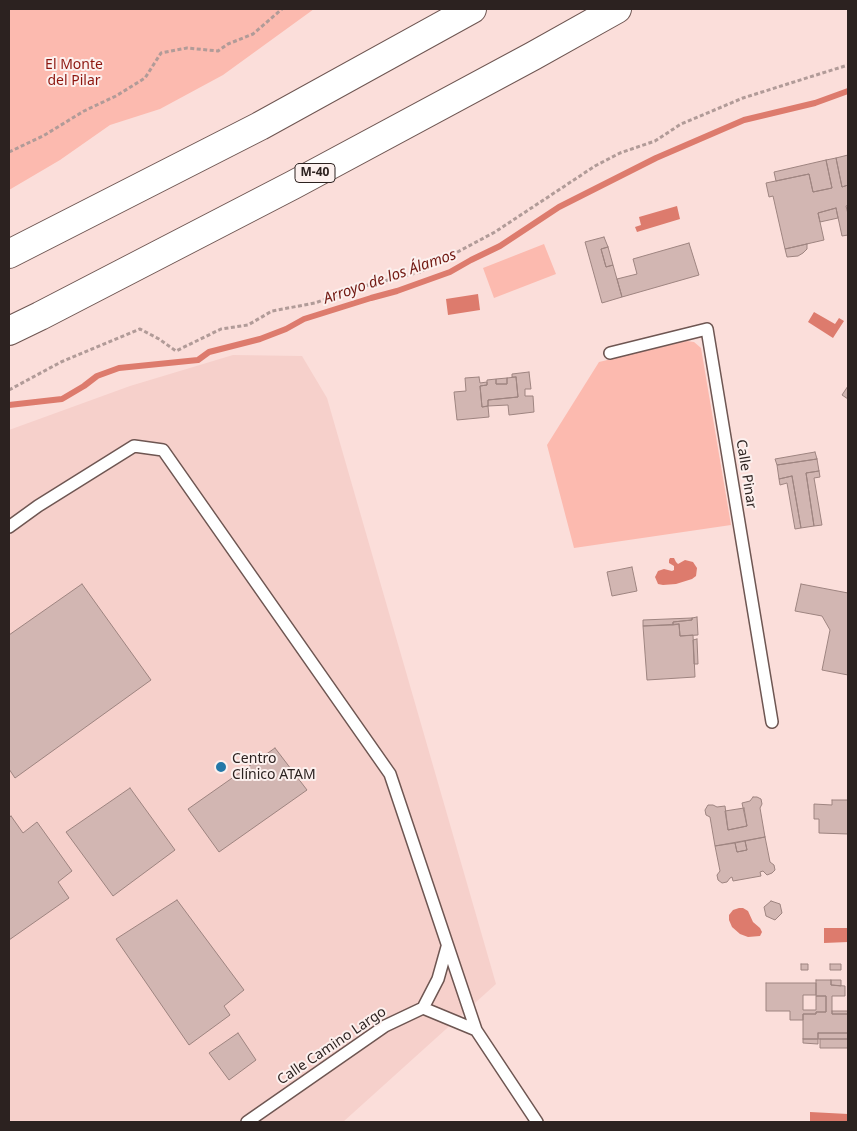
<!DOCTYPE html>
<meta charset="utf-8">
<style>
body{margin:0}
#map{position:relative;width:857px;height:1131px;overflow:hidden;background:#fbdeda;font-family:"Noto Sans",sans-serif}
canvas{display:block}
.frame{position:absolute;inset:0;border:10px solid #2c2220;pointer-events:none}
</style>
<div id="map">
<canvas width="857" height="1131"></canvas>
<div class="frame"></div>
</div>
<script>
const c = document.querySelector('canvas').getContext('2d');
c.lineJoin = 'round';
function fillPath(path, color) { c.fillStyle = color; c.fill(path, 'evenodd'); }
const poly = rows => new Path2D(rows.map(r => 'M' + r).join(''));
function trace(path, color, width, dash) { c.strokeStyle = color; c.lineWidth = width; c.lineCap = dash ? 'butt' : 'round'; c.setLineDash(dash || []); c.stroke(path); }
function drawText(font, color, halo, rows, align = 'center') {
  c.font = font + ' "Noto Sans",sans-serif'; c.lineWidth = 4; c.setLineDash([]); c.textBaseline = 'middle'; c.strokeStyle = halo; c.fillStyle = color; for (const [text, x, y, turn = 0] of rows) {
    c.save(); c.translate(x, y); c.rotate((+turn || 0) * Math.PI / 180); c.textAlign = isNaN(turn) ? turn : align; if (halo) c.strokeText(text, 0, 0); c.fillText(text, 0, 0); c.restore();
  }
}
fillPath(poly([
 [233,355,302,356,327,398,496,984,343,1122,9,1122,9,430,130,386]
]), '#f6d0cb');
fillPath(poly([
 [9,9,314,9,223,75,160,109,110,125,60,160,9,190],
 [544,244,556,274,494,298,483,268],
 [687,341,694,342,701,348,731,525,574,548,547,445,599,362]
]), '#fcbaaf');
fillPath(poly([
 [677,206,680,219,637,232,635,227,641,225,639,217],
 [478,294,480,310,448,315,446,299],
 [814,312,835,324,839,318,844,321,833,338,808,322],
 [670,558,674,558,676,562,678,564,685,560,693,562,697,568,696,576,692,579,676,584,663,585,658,584,655,577,658,571,664,569,672,571,674,570,674,566,669,563,669,560],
 [739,908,743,908,748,911,753,922,760,928,762,932,760,936,748,937,740,934,732,927,729,920,729,915,733,910],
 [824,928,848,928,848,942,824,943],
 [810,1112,848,1114,848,1122,810,1122]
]), '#dd7b6d');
trace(poly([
 [9,405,62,399,84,386,97,376,119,368,198,360,209,352,260,339,286,329,304,319,371,298,397,291,450,272,471,260,500,246,559,207,656,158,744,120,815,103,848,91]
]), '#dd7b6d', 6);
const building = poly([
 [848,155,848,185,842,187,836,158,848,155],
 [836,158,842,187,848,185,848,205,846,206,848,214,848,235,842,236,836,208,818,213,824,240,785,249,773,196,769,197,766,183,809,174,813,192,832,188,826,160,836,158],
 [826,160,832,188,813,192,809,174,776,181,774,172,826,160],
 [836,208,838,218,820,222,818,213,836,208],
 [604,237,608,247,601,249,606,267,613,265,622,297,602,303,585,242,604,237],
 [689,243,699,275,622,297,617,279,637,274,633,259,689,243],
 [807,244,807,249,803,253,798,256,787,257,785,249,807,244],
 [608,247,613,265,606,267,601,249,608,247],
 [529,372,531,389,525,389,525,396,533,396,534,412,509,415,508,405,488,406,488,400,518,397,516,377,512,377,512,374,529,372],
 [479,377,480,383,487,382,487,385,480,386,482,407,488,406,489,417,457,420,454,392,466,391,465,378,479,377],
 [516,377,518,397,488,400,488,406,482,407,480,386,487,385,487,380,496,379,496,384,507,384,507,378,516,377],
 [507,378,507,384,496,384,496,379,507,378],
 [848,386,848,399,842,395,848,386],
 [815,452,817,459,777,465,775,459,815,452],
 [817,459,819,471,806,473,814,526,801,528,792,476,779,479,777,465,817,459],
 [819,471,820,477,814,478,822,525,814,526,806,473,819,471],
 [792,476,801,528,795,529,787,483,780,485,779,479,792,476],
 [632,567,637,591,612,596,607,572,632,567],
 [82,584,151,680,15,778,9,769,9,635,82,584],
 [801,584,848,593,848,675,822,670,830,630,822,616,795,611,801,584],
 [697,617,698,635,680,636,679,624,673,625,673,622,692,620,692,618,697,617],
 [692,618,692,620,673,622,673,625,643,626,643,620,692,618],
 [679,624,680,636,693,635,695,677,647,680,643,626,679,624],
 [697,639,698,664,694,664,693,640,697,639],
 [275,748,307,790,219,852,188,809,275,748],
 [130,788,175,850,113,896,66,832,130,788],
 [753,797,757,797,761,799,762,804,760,808,765,837,715,846,710,817,706,815,705,810,708,805,713,805,717,807,725,806,728,830,747,826,742,803,750,801,753,797],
 [832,800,848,800,848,834,819,833,819,819,814,819,814,804,832,805,832,800],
 [744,808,747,826,728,830,725,811,744,808],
 [11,816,23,833,37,822,72,871,58,882,69,898,9,940,9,818,11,816],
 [765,837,770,862,774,865,775,870,772,873,767,875,763,871,760,872,761,876,733,881,732,877,730,878,727,882,722,883,718,880,717,875,720,871,715,846,735,843,737,852,747,850,745,841,765,837],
 [745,841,747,850,737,852,735,843,745,841],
 [177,900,244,990,224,1006,230,1015,189,1045,116,939,177,900],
 [771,901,780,904,782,913,775,920,766,916,764,907,771,901],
 [801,964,808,964,808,970,801,970,801,964],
 [830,964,841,964,841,970,830,970,830,964],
 [816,980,831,980,831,985,845,986,845,996,832,996,832,1014,848,1014,848,1033,818,1033,818,1039,803,1039,803,1014,816,1014,816,1012,826,1012,826,996,816,996,816,980],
 [831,980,841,980,841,986,831,985,831,980],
 [766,983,816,983,816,995,803,995,803,1010,816,1010,816,996,826,996,826,1012,816,1012,816,1014,803,1014,803,1020,790,1020,790,1011,766,1011,766,983],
 [832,1011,848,1011,848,1014,832,1014,832,1011],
 [238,1033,256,1060,229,1080,209,1053,238,1033],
 [818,1033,848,1033,848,1039,818,1039,818,1033],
 [803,1039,818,1039,818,1044,803,1043,803,1039],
 [820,1039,848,1039,848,1048,820,1048,820,1039]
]);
fillPath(building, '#d2b6b2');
trace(building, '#9e8480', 1);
const lane = poly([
 [610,353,707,329,772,722],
 [9,527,38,506,134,446,163,450,390,774,476,1030],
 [423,1008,438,979,447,947],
 [247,1122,385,1026,423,1008,476,1030,537,1122]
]);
const highway = poly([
 [9,254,260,126,472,9],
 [9,331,40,316,293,185,533,56,617,9]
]);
trace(lane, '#6e5652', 14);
trace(highway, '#6e5652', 30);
trace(poly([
 [9,152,43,136,84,111,116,96,145,78,161,53,187,48,218,51,228,44,253,34,282,9],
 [9,390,61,362,140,329,159,339,176,351,221,329,248,325,272,311,315,303,360,287,420,272,495,232,595,166,620,153,655,141,681,124,743,98,848,65]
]), '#b19b98', 3, [4, 2.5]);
trace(lane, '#fff', 11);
trace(highway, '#fff', 28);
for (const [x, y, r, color] of [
 [221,767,6,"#2478a8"]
]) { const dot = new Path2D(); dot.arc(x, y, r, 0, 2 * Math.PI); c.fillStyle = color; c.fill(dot); trace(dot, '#fcf0ee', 2); }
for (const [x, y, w] of [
 [315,173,40]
]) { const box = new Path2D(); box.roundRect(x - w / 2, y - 9.5, w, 19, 4); c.fillStyle = '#fcf0ee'; c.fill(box); trace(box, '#2c2220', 1); }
drawText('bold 12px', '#2c2220', null, [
 ["M-40",315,173]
]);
drawText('14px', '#8d160f', '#fcf0ee', [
 ["El Monte",74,65],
 ["del Pilar",74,81]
]);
drawText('14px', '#2c2220', '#fcf0ee', [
 ["Calle Pinar",746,474,81],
 ["Calle Camino Largo",332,1046,-34]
]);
drawText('14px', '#2c2220', '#fcf0ee', [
 ["Centro",232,759],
 ["Clínico ATAM",232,775]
], 'left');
drawText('italic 15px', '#721912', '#fcf0ee', [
 ["Arroyo de los Álamos",390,277,-19]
]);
</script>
